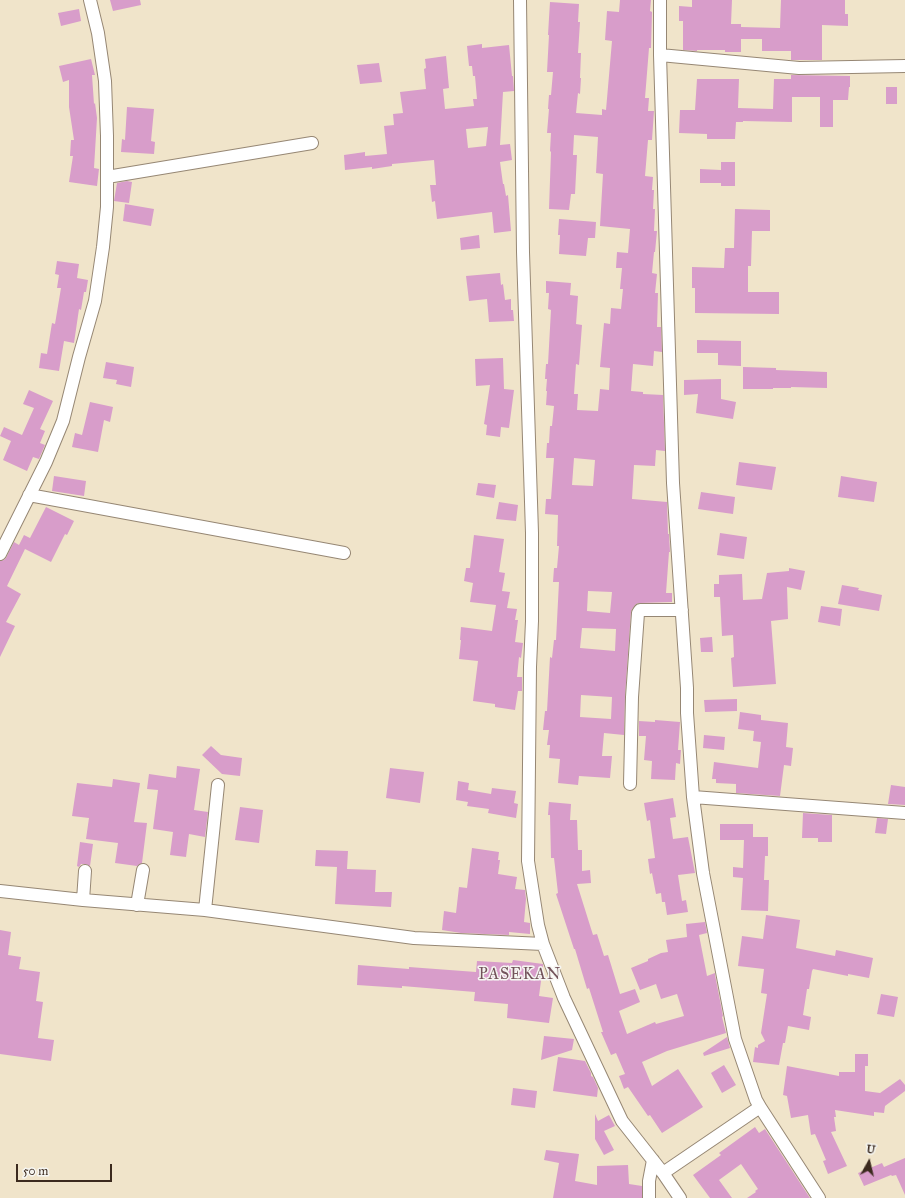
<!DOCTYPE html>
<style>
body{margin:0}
#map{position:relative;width:905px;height:1198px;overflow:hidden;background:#f0e4ca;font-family:"IM FELL Great Primer",serif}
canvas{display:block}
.north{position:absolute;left:849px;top:1142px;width:40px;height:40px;-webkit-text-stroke:3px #f6f6f2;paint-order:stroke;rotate:8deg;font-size:11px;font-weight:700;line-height:16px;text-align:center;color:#3b2a1e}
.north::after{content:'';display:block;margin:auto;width:14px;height:18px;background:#3b2a1e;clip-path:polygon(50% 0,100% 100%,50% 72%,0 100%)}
.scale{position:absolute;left:16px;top:1164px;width:96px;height:18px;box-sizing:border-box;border:2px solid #3b2a1e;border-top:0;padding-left:5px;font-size:12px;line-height:14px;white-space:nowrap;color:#3b2a1e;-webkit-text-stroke:3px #f6f6f2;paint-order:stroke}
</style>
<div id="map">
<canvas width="905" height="1198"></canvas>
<div class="north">U</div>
<div class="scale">50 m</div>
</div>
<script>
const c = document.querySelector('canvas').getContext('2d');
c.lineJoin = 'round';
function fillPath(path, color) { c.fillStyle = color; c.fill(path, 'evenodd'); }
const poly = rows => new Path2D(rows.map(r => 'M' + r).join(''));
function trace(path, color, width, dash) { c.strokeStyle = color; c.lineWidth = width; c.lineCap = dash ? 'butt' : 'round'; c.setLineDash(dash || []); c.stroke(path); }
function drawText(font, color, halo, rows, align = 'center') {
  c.font = font + ' "IM FELL Great Primer",serif'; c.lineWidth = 3; c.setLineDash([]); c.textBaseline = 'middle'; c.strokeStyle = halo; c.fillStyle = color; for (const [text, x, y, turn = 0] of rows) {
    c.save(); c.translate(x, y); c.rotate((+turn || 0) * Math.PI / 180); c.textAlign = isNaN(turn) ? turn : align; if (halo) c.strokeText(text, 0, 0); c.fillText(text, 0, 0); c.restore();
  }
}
fillPath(poly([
 [110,0,140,0,141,5,113,11],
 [620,0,651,0,650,11,652,12,651,48,649,48,645,98,649,98,648,111,654,111,652,140,648,140,645,176,653,177,652,190,654,190,653,209,655,209,654,231,657,231,655,252,654,252,652,273,657,274,655,293,658,293,657,327,661,327,662,352,654,351,653,366,633,364,631,391,643,392,643,394,663,395,665,451,656,450,655,466,634,465,632,499,667,502,668,534,669,534,670,552,669,552,666,593,672,593,672,602,640,603,636,604,632,609,631,612,625,696,624,735,604,733,602,756,612,756,610,778,579,776,578,785,558,783,560,759,549,758,550,745,547,745,549,730,543,730,545,711,547,711,550,657,552,658,554,640,556,640,559,582,553,582,554,568,557,568,559,546,557,546,558,515,545,514,546,499,551,499,554,458,546,458,547,443,549,443,550,426,552,426,554,406,546,405,547,391,546,391,547,379,545,379,546,364,548,364,551,310,548,309,549,293,546,293,546,281,571,283,570,295,578,296,576,324,582,325,579,365,576,364,574,394,578,394,577,410,598,411,600,389,609,390,610,368,600,367,604,323,610,324,611,308,621,309,623,289,620,289,622,268,616,268,617,252,628,253,630,229,600,226,603,174,596,173,598,137,574,135,573,155,577,155,575,194,571,194,569,210,549,209,551,152,550,151,551,133,547,133,549,109,548,109,549,95,551,95,553,72,547,72,549,35,548,35,549,18,550,2,579,4,578,22,580,22,578,53,581,53,580,78,581,78,580,94,578,93,576,113,602,115,602,109,606,110,612,41,605,40,607,11,619,12],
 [574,458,595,460,593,486,572,485],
 [588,591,612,592,610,613,587,611],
 [582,628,616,629,615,651,580,648],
 [581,695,612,697,611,719,580,717],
 [692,0,732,0,731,24,741,24,741,27,780,28,781,0,845,0,845,14,848,14,848,26,822,25,822,60,791,60,791,51,762,51,762,39,741,39,741,52,725,52,725,50,697,50,697,51,683,50,683,21,679,21,679,6,692,7],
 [79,9,81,21,61,26,58,13],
 [482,44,482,48,509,45,512,76,513,76,514,91,503,92,500,145,510,144,512,160,500,162,503,184,504,184,506,196,508,195,511,231,494,233,492,212,437,219,435,201,432,202,430,185,436,185,434,160,392,164,392,166,372,169,372,167,345,170,344,155,365,152,365,156,387,154,384,126,394,125,393,114,403,113,400,92,426,89,424,69,426,68,425,59,446,56,449,88,443,89,445,109,474,106,473,99,477,99,475,76,473,76,472,66,469,66,467,46],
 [488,127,486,146,468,148,466,129],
 [91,59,95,75,92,75,94,104,95,103,97,118,94,168,99,169,97,186,69,182,73,156,70,156,71,140,74,140,69,107,69,80,63,82,59,66],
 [379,63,382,82,360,84,357,65],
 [791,75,850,76,850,87,849,87,848,100,833,100,833,127,820,127,820,97,792,97,792,122,743,121,743,122,736,122,735,139,707,139,707,134,679,133,680,110,695,110,697,79,739,79,738,108,773,109,774,79,791,79],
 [886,87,897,87,897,104,886,104],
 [127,107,154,109,151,141,155,142,154,154,121,152,122,139,125,140],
 [721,162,735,162,735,186,721,186,721,183,700,183,700,169,721,170],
 [127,181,132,182,129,203,114,201,117,183],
 [125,204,154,209,151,226,123,221],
 [735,209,770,210,770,231,752,231,751,266,748,266,748,292,779,292,779,314,695,313,695,288,692,288,692,267,724,268,725,248,734,248],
 [559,219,596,222,595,238,588,238,586,256,559,254,560,235,558,235],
 [479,235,480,248,461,250,460,238],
 [57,261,79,264,77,278,88,280,86,292,84,292,81,310,79,309,74,343,64,341,59,371,39,368,41,353,47,354,52,323,55,324,61,288,57,288,59,275,55,274],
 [500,273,501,285,503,284,505,300,511,299,511,310,513,310,514,321,489,322,487,299,469,301,466,276],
 [697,340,741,341,741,366,718,365,718,353,697,353],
 [503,358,504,389,514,390,509,428,501,427,500,437,486,435,487,425,484,424,490,385,476,386,475,359],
 [106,362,134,367,131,387,116,384,117,380,103,378],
 [743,367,776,368,776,370,827,372,827,388,791,387,791,388,773,388,773,389,743,389],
 [721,379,721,399,736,402,733,419,696,413,698,394,684,395,684,380],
 [29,390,53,401,40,429,45,431,40,443,45,445,39,459,33,457,27,471,3,460,11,441,0,436,4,427,22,435,34,408,23,404],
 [90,402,113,407,110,422,104,420,98,452,72,447,75,433,82,435],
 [739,462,776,467,772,490,736,485],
 [54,476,86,481,84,496,52,491],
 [841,476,877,482,874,502,838,497],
 [478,483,496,485,494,498,476,495],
 [701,492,735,497,733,514,698,509],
 [499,502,518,505,516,521,496,519],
 [46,507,74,521,67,535,65,534,51,562,25,549,7,586,21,594,6,622,15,626,0,657,0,561,4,560,6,558,14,542,19,545,24,535,30,538],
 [720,533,747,537,744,559,717,555],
 [474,535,504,539,499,572,505,573,502,591,510,592,507,608,517,609,515,620,518,620,515,642,523,643,521,658,519,657,517,677,522,677,522,691,518,691,515,710,495,707,495,704,473,701,478,661,459,659,461,640,460,640,461,627,492,631,496,605,470,602,473,583,464,581,466,568,470,568],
 [789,568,805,571,801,590,787,587,788,619,771,621,776,684,733,687,731,658,734,657,733,635,722,636,720,597,714,597,714,584,719,584,719,575,742,574,743,600,762,599,767,573,789,571],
 [842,585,859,588,858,590,882,595,879,611,838,604],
 [821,606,842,609,840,626,818,622],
 [712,637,713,652,701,652,700,638],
 [737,699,737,711,705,712,704,700],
 [740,712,761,715,761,720,788,723,786,747,793,748,791,766,784,765,780,796,736,793,736,784,716,783,716,779,712,779,714,762,758,768,761,742,753,741,754,731,738,729],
 [655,720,680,722,678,750,681,750,680,764,676,763,675,780,651,779,652,761,644,760,646,736,639,736,639,721,655,722],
 [704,735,725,737,724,750,703,748],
 [211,746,221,755,242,758,240,776,222,774,202,755],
 [177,766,200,769,194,810,208,812,205,837,189,834,186,857,170,855,173,832,153,829,158,790,147,789,149,774,176,778],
 [390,768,424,772,420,803,386,798],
 [113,779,140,783,134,822,147,823,142,863,137,866,115,863,118,843,86,839,89,818,72,816,77,783,112,787],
 [458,781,469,783,468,790,491,794,492,788,516,791,514,803,518,804,516,818,488,813,489,809,467,806,468,802,456,800],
 [891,785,905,787,905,805,888,804],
 [673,798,676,817,670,818,673,839,688,837,695,873,678,875,682,901,686,900,688,912,667,915,665,902,662,902,661,893,656,894,652,873,650,874,648,859,655,858,650,820,647,821,644,803],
 [549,802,571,804,570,820,577,820,578,850,582,850,582,871,590,870,591,883,577,884,593,935,597,934,604,956,608,955,620,994,635,989,640,1002,619,1011,627,1034,655,1022,656,1024,684,1016,677,994,661,999,656,984,640,990,631,968,648,961,648,959,661,953,668,952,666,940,687,937,686,924,705,922,707,933,699,935,707,976,715,973,715,975,723,1016,722,1017,726,1033,667,1051,642,1062,652,1086,678,1069,703,1107,662,1133,650,1115,648,1116,628,1087,624,1089,619,1076,625,1074,616,1053,611,1055,601,1032,603,1032,589,988,587,989,575,949,574,949,556,894,558,893,554,858,551,858,550,815,548,815],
 [240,807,263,810,259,843,235,840],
 [803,813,832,815,832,842,818,842,818,838,802,838],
 [877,818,888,819,886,834,875,833],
 [720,824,753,824,753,837,768,837,768,856,765,856,764,880,769,880,768,911,741,910,743,878,733,877,733,867,743,868,744,840,720,840],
 [80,842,93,844,90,866,85,864,81,864,79,867,77,866],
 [472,848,499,852,498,860,500,860,498,874,517,877,515,889,525,890,526,899,524,922,530,923,530,934,509,932,509,935,461,933,442,930,444,911,456,913,459,887,467,888],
 [316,850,348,851,347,869,376,870,375,892,392,892,391,907,335,904,337,867,315,866],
 [766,915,800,920,796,948,835,956,836,950,873,958,869,978,848,974,848,976,813,969,812,971,809,989,807,989,803,1015,811,1017,809,1030,788,1026,785,1043,783,1043,779,1065,753,1062,755,1047,758,1048,758,1045,765,1041,761,1033,767,994,761,993,764,969,738,966,742,936,763,939],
 [0,930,11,932,8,955,21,957,19,969,40,972,36,1001,43,1002,38,1038,54,1040,51,1061,0,1054],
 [513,960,543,964,543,966,539,996,553,998,549,1023,507,1018,508,1004,474,1001,475,992,402,986,402,988,357,985,358,965,409,969,409,967,476,972,477,961,512,963],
 [881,994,898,997,894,1017,877,1014],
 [544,1036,574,1039,572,1050,541,1060],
 [727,1037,730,1048,704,1056,703,1053],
 [855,1054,868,1054,868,1066,865,1066,865,1091,880,1093,900,1079,905,1085,905,1091,885,1106,884,1113,874,1112,874,1116,835,1110,836,1117,834,1117,836,1131,831,1132,847,1166,828,1174,823,1161,826,1160,815,1134,811,1135,808,1115,791,1118,787,1096,783,1095,787,1066,839,1076,839,1072,855,1072],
 [558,1057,585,1061,591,1073,591,1076,593,1077,598,1088,597,1097,553,1091],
 [724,1065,736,1085,722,1093,711,1073],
 [513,1088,537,1091,535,1108,511,1105],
 [595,1114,598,1121,609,1115,615,1126,604,1131,614,1150,604,1155,595,1139],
 [755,1127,759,1133,765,1129,810,1198,747,1198,756,1192,755,1191,758,1189,741,1164,719,1180,732,1198,710,1198,693,1175,721,1155,719,1153],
 [546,1150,579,1154,575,1181,597,1185,597,1166,628,1165,629,1184,642,1186,642,1198,553,1198,559,1163,544,1160],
 [905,1158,905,1195,896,1175,892,1176,891,1175,864,1186,858,1173,882,1163,884,1167]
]), '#d89dca');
const street = poly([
 [520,0,523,252,532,533,532,621,530,667,528,861,538,925,543,944,564,998,622,1121,663,1173,680,1198],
 [660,0,660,55,673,483,687,688,687,713,693,797,703,873,735,1039,756,1100,760,1107,663,1173],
 [660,55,799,68,905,66],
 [107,177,312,143],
 [29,495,344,553],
 [0,554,46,462,63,421,79,357,95,301,103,247,107,207,107,136,105,81,98,33,90,0],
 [630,784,632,697,638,613,640,610,682,610],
 [693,797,905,813],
 [0,891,83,900,205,910,414,938,543,944],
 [83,900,85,871],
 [137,905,143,870],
 [205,910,218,785],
 [760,1107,819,1198],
 [649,1198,649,1181,653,1160]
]);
trace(street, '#968774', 14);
trace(street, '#fff', 12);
c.letterSpacing = '1px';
drawText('16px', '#72525a', '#f6f6f2', [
 ["PASEKAN",520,975]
]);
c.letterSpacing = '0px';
</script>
